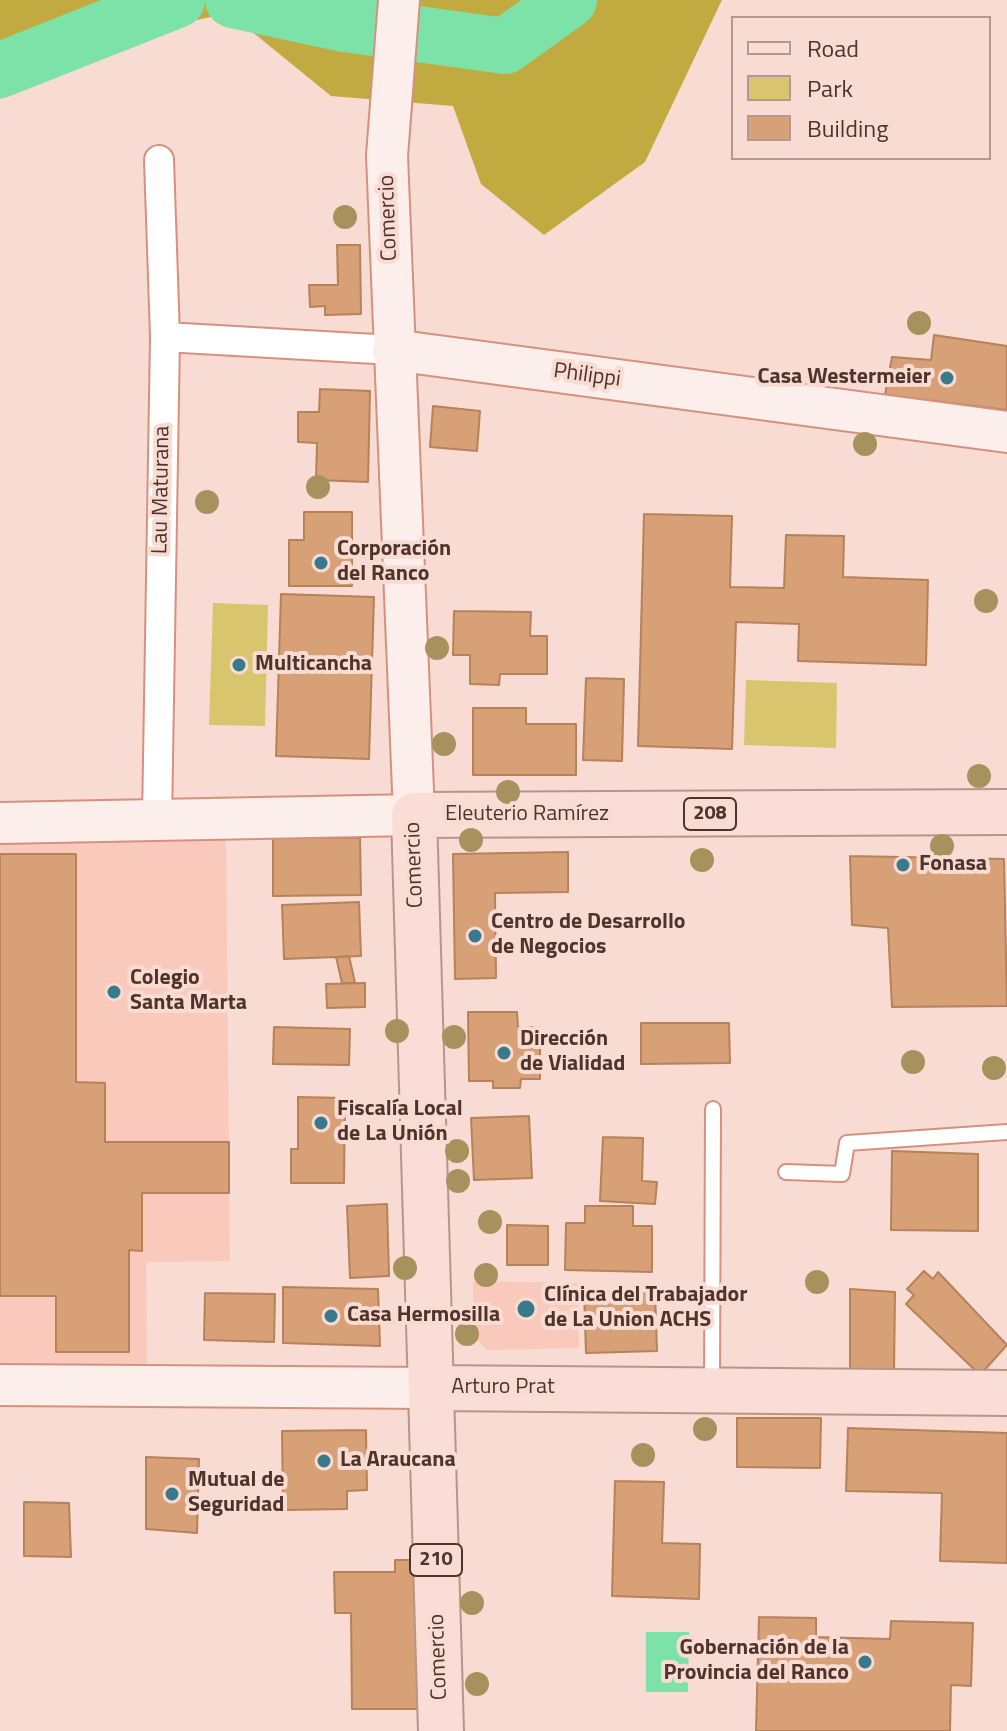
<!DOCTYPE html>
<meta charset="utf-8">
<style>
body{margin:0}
#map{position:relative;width:1007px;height:1731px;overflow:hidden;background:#f8dbd2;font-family:"Titillium Web",sans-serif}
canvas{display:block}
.legend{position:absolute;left:731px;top:16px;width:260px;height:144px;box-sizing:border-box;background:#f8dbd2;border:2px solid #b59890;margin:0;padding:10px 14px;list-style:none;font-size:24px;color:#50342c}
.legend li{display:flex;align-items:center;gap:16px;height:40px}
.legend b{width:40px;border:2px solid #b59890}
</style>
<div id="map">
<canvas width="1007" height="1731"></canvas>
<ul class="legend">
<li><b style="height:10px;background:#f9ddd6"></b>Road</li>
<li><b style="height:22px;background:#d8c56d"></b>Park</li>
<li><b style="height:22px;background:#d7a077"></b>Building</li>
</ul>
</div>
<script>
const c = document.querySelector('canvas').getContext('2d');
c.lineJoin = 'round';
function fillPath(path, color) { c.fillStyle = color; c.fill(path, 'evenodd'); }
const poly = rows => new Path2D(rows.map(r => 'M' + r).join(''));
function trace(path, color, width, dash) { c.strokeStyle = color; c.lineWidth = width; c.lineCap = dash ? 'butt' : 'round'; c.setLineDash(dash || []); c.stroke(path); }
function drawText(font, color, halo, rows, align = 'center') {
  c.font = font + ' "Titillium Web",sans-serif'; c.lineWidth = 8; c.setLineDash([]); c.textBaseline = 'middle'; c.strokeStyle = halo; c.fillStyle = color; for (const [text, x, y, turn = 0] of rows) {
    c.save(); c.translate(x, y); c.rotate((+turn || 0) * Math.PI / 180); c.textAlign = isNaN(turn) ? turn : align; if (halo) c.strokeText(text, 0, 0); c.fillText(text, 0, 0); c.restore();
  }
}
fillPath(poly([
 [226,840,230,1261,146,1262,147,1375,0,1376,0,842],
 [473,1281,578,1283,579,1348,487,1350,474,1336]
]), '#f9cabb');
fillPath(poly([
 [213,603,268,605,265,726,209,725],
 [746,680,837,683,836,748,744,745]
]), '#d8c56d');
fillPath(poly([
 [0,0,722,0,645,162,544,235,481,184,453,106,331,96,229,13,109,39,0,99]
]), '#c1ab40');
fillPath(poly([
 [646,1632,689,1632,688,1692,646,1692]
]), '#7ce2a8');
trace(poly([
 [233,0,345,24,505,46,569,0],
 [0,70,177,0]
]), '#7ce2a8', 56);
const building = poly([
 [337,245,360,245,361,314,325,315,325,306,310,307,309,285,338,285,337,245],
 [934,335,1007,346,1007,410,885,395,892,357,931,360,934,335],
 [320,389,370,391,368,482,316,480,317,443,298,442,298,412,319,412,320,389],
 [433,406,480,411,477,451,430,447,433,406],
 [304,512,352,512,352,586,289,586,289,540,304,540,304,512],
 [644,514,732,516,730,587,784,588,786,535,844,536,843,577,928,580,926,665,798,661,799,624,736,622,732,749,638,746,644,514],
 [281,594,374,597,369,759,276,756,281,594],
 [454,611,531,612,530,636,547,636,547,674,500,674,499,685,470,684,470,655,453,655,454,611],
 [586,678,624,679,622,761,583,760,586,678],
 [473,708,526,708,526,724,576,724,576,775,473,775,473,708],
 [273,838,360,838,361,895,273,896,273,838],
 [568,852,568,892,495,893,496,978,455,979,453,854,568,852],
 [0,854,76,854,76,1082,105,1083,105,1142,229,1142,229,1193,142,1193,142,1251,129,1250,129,1352,56,1352,56,1296,0,1296,0,854],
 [850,856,1004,859,1007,1006,892,1007,888,928,852,925,850,856],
 [359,902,361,956,284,959,282,905,359,902],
 [349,956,355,983,342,983,336,957,349,956],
 [365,983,365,1007,327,1008,326,984,365,983],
 [468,1012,517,1012,518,1027,540,1027,540,1079,521,1079,520,1088,493,1088,493,1081,469,1081,468,1012],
 [641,1023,729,1023,730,1063,641,1064,641,1023],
 [274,1027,350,1029,349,1065,273,1064,274,1027],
 [298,1097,345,1098,344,1183,291,1183,291,1149,298,1149,298,1097],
 [529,1116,532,1178,474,1180,471,1118,529,1116],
 [603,1137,643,1138,642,1181,657,1182,655,1204,600,1201,603,1137],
 [892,1151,978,1154,978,1231,891,1230,892,1151],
 [387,1204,389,1276,350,1278,347,1206,387,1204],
 [585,1206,633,1206,633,1226,652,1226,652,1272,565,1270,566,1223,585,1223,585,1206],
 [507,1225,548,1226,548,1265,507,1265,507,1225],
 [924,1271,933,1279,938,1272,1007,1345,980,1375,906,1304,914,1295,907,1289,924,1271],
 [283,1287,378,1289,380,1346,283,1343,283,1287],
 [850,1289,895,1292,894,1374,850,1375,850,1289],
 [655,1291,657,1351,586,1353,584,1292,655,1291],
 [205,1293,275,1294,274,1342,204,1340,205,1293],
 [737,1418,821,1418,820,1468,737,1467,737,1418],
 [848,1428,1007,1433,1007,1563,940,1561,942,1493,846,1491,848,1428],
 [366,1430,367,1490,347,1491,347,1509,283,1510,282,1431,366,1430],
 [146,1457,199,1459,197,1533,146,1529,146,1457],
 [615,1481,664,1482,662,1543,700,1544,699,1599,612,1596,615,1481],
 [24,1502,69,1503,71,1557,24,1556,24,1502],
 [395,1560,417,1560,418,1709,352,1709,351,1613,335,1613,334,1572,395,1572,395,1560],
 [759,1617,816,1618,816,1637,890,1639,891,1621,973,1623,971,1686,951,1685,950,1731,756,1731,759,1617]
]);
fillPath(building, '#d7a077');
trace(building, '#b78159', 2);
const lane = poly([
 [786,1172,842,1174,847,1143,1007,1132],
 [712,1386,713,1109]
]);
const street = poly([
 [165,337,393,350],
 [157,820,165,337,159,160]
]);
const secondary = poly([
 [393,350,1007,432],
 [0,823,414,815,387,156,399,0],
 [0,1385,432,1388]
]);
const primary = poly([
 [432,1388,1007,1393],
 [441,1731,414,815,1007,812]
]);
trace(lane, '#d4927e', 18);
trace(street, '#d4927e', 32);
trace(secondary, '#d4927e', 44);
trace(primary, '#bb9488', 48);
trace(lane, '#fff', 14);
trace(street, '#fff', 28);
trace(secondary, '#fceeea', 40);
trace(primary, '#f9ddd6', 44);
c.fillStyle = '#a7925e';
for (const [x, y] of [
 [345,217],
 [919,323],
 [865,444],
 [318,487],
 [207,502],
 [986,601],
 [437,648],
 [444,744],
 [979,776],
 [508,792],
 [471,840],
 [942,846],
 [702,860],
 [397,1031],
 [454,1037],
 [913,1062],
 [994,1068],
 [457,1151],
 [458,1181],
 [490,1222],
 [405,1268],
 [486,1275],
 [817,1282],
 [467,1334],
 [705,1429],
 [643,1455],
 [472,1603],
 [477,1684]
]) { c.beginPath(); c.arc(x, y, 12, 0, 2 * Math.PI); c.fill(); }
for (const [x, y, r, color] of [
 [947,378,8,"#387a8b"],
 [321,563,8,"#387a8b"],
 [239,665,8,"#387a8b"],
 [903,865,8,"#387a8b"],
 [475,936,8,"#387a8b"],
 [114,992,8,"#387a8b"],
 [504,1053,8,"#387a8b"],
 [321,1123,8,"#387a8b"],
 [526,1309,10,"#387a8b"],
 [331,1316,8,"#387a8b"],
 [324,1461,8,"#387a8b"],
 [172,1494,8,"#387a8b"],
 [865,1662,8,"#387a8b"]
]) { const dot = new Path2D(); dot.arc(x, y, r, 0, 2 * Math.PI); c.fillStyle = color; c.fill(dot); trace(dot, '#f8dbd2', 3); }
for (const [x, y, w] of [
 [710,814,52],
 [436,1560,52]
]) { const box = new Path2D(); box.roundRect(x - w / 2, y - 16, w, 32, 6); c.fillStyle = '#f8dbd2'; c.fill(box); trace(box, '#50342c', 2); }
drawText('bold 20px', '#50342c', null, [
 ["208",710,814],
 ["210",436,1560]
]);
drawText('22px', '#50342c', '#f8dbd2', [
 ["Comercio",389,218,-92],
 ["Philippi",587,376,8],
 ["Lau Maturana",162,490,-89],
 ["Eleuterio Ramírez",527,815],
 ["Comercio",415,865,-92],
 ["Arturo Prat",503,1388],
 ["Comercio",439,1657,-92]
]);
drawText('bold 22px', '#50342c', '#f8dbd2', [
 ["Casa Westermeier",931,378,"right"],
 ["Corporación",337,550],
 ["del Ranco",337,575],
 ["Multicancha",255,665],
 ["Fonasa",919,865],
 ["Centro de Desarrollo",491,923],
 ["de Negocios",491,948],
 ["Colegio",130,979],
 ["Santa Marta",130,1004],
 ["Dirección",520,1040],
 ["de Vialidad",520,1065],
 ["Fiscalía Local",337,1110],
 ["de La Unión",337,1135],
 ["Clínica del Trabajador",544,1296],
 ["de La Union ACHS",544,1321],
 ["Casa Hermosilla",347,1316],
 ["La Araucana",340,1461],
 ["Mutual de",188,1481],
 ["Seguridad",188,1506],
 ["Gobernación de la",849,1649,"right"],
 ["Provincia del Ranco",849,1674,"right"]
], 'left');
</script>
